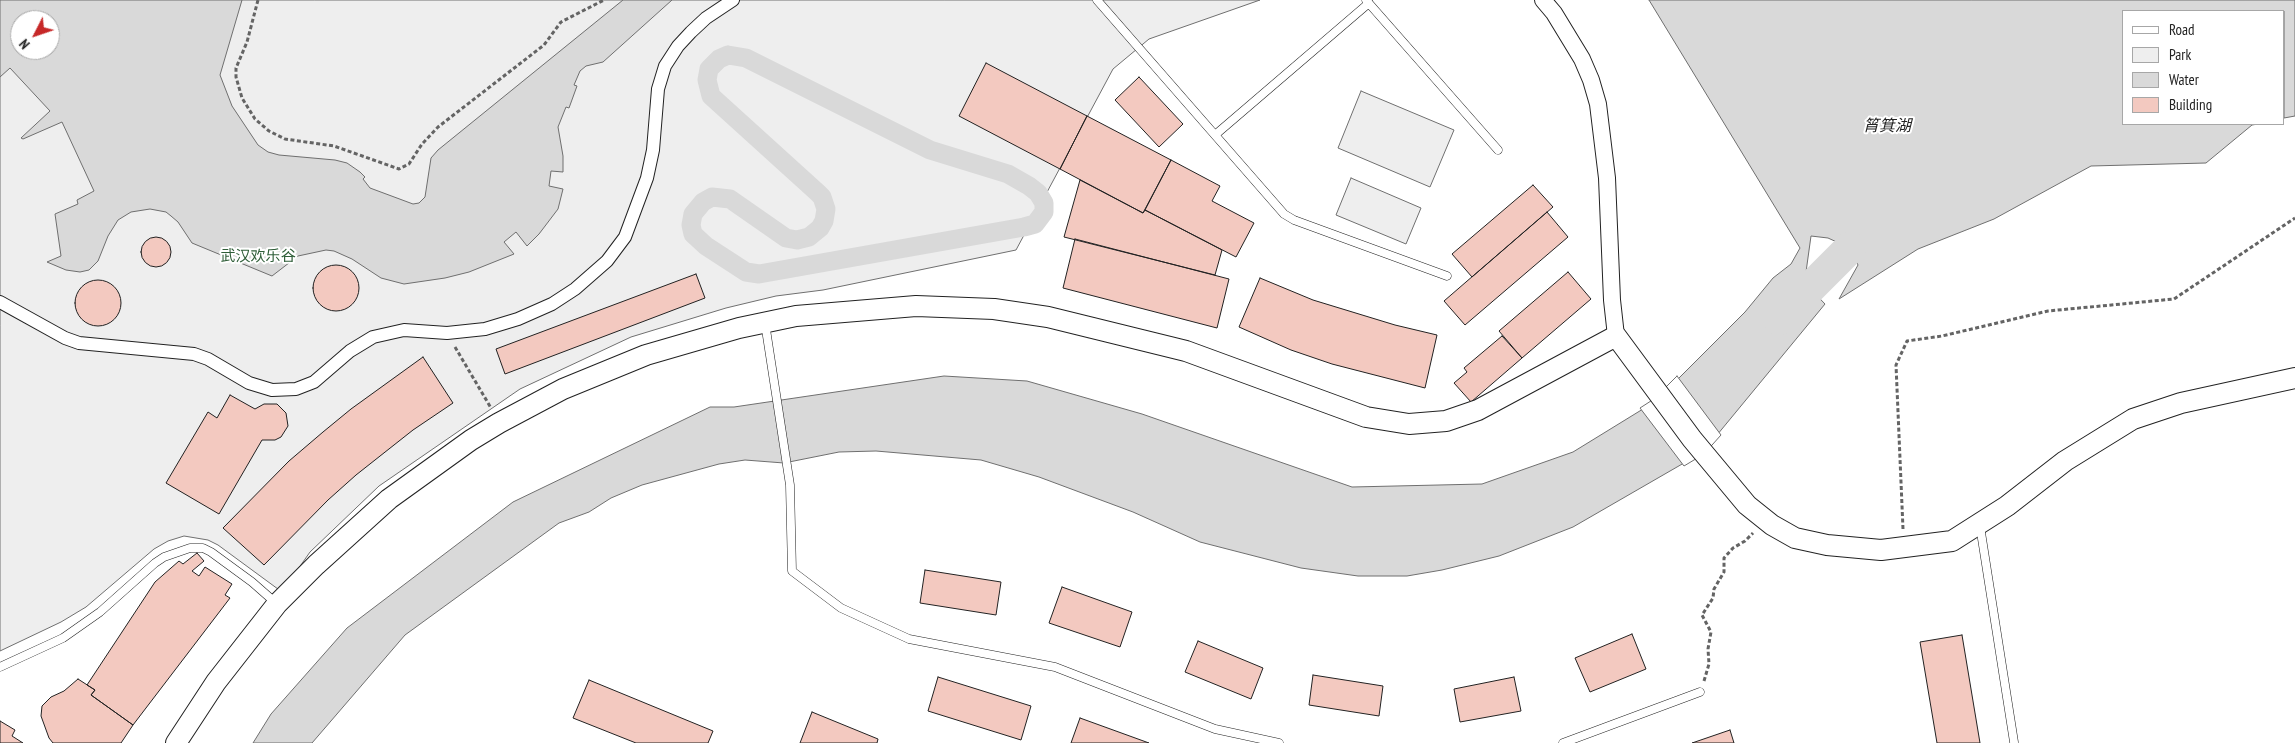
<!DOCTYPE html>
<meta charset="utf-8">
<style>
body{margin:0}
#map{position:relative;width:2295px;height:743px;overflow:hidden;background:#fff;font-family:"PT Sans Narrow",sans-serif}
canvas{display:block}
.legend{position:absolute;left:2122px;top:10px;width:162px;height:115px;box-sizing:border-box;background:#fff;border:1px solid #a7a7a7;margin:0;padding:6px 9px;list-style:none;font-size:15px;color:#222}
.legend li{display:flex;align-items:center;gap:10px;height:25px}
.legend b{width:25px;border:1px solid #a7a7a7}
.north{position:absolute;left:10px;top:10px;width:50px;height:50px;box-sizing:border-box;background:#fff;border:1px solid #a7a7a7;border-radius:50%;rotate:229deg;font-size:14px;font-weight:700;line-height:20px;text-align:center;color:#222}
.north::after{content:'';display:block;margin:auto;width:18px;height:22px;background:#c62828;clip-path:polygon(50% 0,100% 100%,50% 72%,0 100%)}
</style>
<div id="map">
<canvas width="2295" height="743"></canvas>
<ul class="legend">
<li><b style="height:6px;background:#fff"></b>Road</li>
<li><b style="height:14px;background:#eee"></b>Park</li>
<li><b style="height:14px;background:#d9d9d9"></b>Water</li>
<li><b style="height:14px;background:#f3c9c0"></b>Building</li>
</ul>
<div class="north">N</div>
</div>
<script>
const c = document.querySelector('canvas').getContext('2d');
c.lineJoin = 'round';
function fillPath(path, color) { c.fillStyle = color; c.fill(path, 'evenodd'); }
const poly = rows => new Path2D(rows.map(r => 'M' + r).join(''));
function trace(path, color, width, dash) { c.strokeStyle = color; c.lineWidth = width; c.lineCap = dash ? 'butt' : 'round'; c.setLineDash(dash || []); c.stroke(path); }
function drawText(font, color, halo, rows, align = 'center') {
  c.font = font + ' "PT Sans Narrow","Noto Sans SC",sans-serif'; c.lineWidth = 4; c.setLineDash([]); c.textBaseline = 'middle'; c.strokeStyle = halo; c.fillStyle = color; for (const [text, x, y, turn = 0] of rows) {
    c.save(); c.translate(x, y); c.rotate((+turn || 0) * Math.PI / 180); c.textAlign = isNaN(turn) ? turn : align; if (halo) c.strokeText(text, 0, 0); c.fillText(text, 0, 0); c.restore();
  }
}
const green = poly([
 [0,0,1260,0,1149,39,1113,69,1016,250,823,290,776,296,726,308,631,337,520,389,379,486,310,552,282,592,218,545,208,540,184,536,168,541,154,549,86,607,61,622,0,651,0,0],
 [20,20,50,20,50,50,20,50,20,20],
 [1361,91,1454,130,1430,187,1338,148,1361,91],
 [1351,178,1421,208,1406,244,1336,215,1351,178]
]);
fillPath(green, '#eee');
trace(green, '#6f6f6f', 1);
const water = poly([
 [0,0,242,0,220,75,232,106,258,145,268,152,279,155,335,160,347,163,360,172,365,177,363,179,370,188,413,204,419,203,425,197,431,158,438,150,623,0,672,0,603,62,586,66,580,71,574,85,577,86,569,108,566,107,558,127,563,156,563,172,551,171,549,186,563,189,558,209,539,234,527,246,516,232,504,242,514,254,469,272,445,278,404,284,381,278,352,259,334,251,326,250,298,256,272,276,192,243,178,222,171,216,166,212,150,209,131,212,118,220,108,236,98,261,89,270,80,272,66,270,47,262,61,256,55,214,78,204,77,200,94,191,62,122,23,139,21,138,50,111,10,68,0,77,0,0],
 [20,20,50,20,50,50,20,50,20,20],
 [1649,0,2295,0,2295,116,2284,118,2284,11,2124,11,2124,124,2258,124,2252,125,2206,163,2091,166,1994,219,1918,249,1839,299,1858,265,1850,248,1828,238,1811,236,1806,272,1802,280,1825,304,1703,452,1573,527,1499,556,1442,570,1407,576,1358,576,1301,568,1200,542,1133,512,1039,477,981,460,876,451,839,452,784,463,745,460,719,464,642,485,611,498,589,512,559,523,405,635,312,743,253,743,271,714,347,628,513,502,710,407,734,407,944,376,1027,381,1142,414,1352,487,1482,484,1573,452,1656,401,1745,312,1773,278,1791,264,1800,248,1649,0]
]);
fillPath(water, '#d9d9d9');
trace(water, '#6f6f6f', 1);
const pier = poly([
 [1677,376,1721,435,1704,454,1684,466,1640,408,1654,399,1677,376]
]);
fillPath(pier, '#fff');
trace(pier, '#6f6f6f', 1);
trace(poly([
 [728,55,746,58,930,150,1008,174,1029,186,1038,193,1044,203,1044,212,1035,224,1024,227,759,274,746,272,706,246,693,234,691,225,693,214,703,202,712,197,730,199,786,238,797,240,809,237,820,228,824,221,826,209,822,197,818,193,711,96,707,80,709,69,719,59,728,55]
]), '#d9d9d9', 19);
trace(poly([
 [1779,319,1850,248]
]), '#d9d9d9', 32);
const building = poly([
 [986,63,1087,116,1060,169,959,116,986,63],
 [1139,77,1183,124,1159,147,1115,100,1139,77],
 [1087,116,1171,160,1143,213,1060,169,1087,116],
 [1171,160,1220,186,1212,201,1254,223,1236,257,1145,210,1171,160],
 [1080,180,1143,213,1145,210,1222,250,1215,275,1064,237,1080,180],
 [1533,185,1553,207,1472,277,1452,254,1533,185],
 [1547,212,1568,237,1465,325,1444,301,1547,212],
 '141 252a15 15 0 1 1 30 0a15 15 0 1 1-30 0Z',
 [1075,239,1229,279,1217,328,1063,288,1075,239],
 '313 288a23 23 0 1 1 46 0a23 23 0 1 1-46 0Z',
 [1568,272,1591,299,1522,358,1499,331,1568,272],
 [696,274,705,298,505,374,496,349,696,274],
 [1260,278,1313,300,1395,325,1437,335,1425,388,1332,364,1291,350,1239,327,1260,278],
 '75 303a23 23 0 1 1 46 0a23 23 0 1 1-46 0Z',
 [1502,336,1522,358,1471,402,1454,383,1467,372,1464,368,1502,336],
 [423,357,453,403,413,430,356,475,328,500,264,565,223,528,289,461,323,432,351,409,423,357],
 [230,395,255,409,264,404,277,404,286,413,288,426,281,437,275,440,262,440,219,514,166,483,208,412,217,418,230,395],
 [197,553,204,561,192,571,199,576,205,567,232,584,225,595,230,598,133,725,91,695,95,690,87,685,155,582,179,561,183,564,197,553],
 [925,570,1001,582,996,615,920,603,925,570],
 [1062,587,1132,612,1120,647,1049,623,1062,587],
 [1632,634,1646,669,1590,692,1575,658,1632,634],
 [1962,635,1980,743,1937,743,1920,642,1962,635],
 [1198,641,1263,668,1251,699,1185,672,1198,641],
 [1313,675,1383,686,1379,716,1309,705,1313,675],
 [938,677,1031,706,1021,740,928,711,938,677],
 [1514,677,1521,711,1460,722,1454,689,1514,677],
 [78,679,95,690,91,695,133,725,121,743,53,743,49,738,41,716,42,706,51,697,64,691,78,679],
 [589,680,713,731,708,743,636,743,573,718,589,680],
 [812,712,878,739,877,743,800,743,812,712],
 [1080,718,1149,743,1071,743,1080,718],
 [0,721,15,730,12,736,23,743,0,743,0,721],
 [1730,730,1734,743,1692,743,1730,730]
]);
fillPath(building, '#f3c9c0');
trace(building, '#222', 1);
const service = poly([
 [1097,0,1284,214,1294,220,1447,276],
 [1366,0,1498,150],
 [1215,135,1369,3],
 [765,323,790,485,792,571,841,608,909,639,1055,667,1215,729,1279,743],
 [1980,526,2014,742],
 [0,667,63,638,100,612,155,563,164,557,190,548,203,548,211,552,252,582,277,604],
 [1563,743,1700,692]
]);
const pedestrian = poly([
 [0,302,65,338,79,343,194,354,208,359,249,383,272,390,296,389,314,382,350,351,373,337,404,330,447,333,485,329,518,319,552,304,575,289,607,261,625,237,647,178,653,150,658,89,665,66,678,46,691,32,706,18,733,0]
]);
const minor = poly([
 [1543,0,1554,13,1582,59,1591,80,1598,104,1607,178,1612,300,1616,336]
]);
const tertiary = poly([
 [176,743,216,682,277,604,316,565,389,499,471,440,499,423,563,389,646,355,739,328,796,316,916,306,994,309,1048,317,1186,351,1366,417,1409,424,1446,421,1478,410,1616,336,1692,439,1747,505,1772,525,1795,538,1827,545,1881,550,1952,541,2007,506,2065,461,2133,419,2181,403,2295,378]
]);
trace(service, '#222', 9);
trace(pedestrian, '#222', 14);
trace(minor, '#222', 18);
trace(tertiary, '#222', 22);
trace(poly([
 [258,0,247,42,236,68,236,77,242,98,255,119,269,131,285,139,334,146,399,169,409,164,422,144,438,127,544,45,561,22,604,0],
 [455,347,491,408],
 [1903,529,1896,365,1907,341,1942,336,2048,311,2174,299,2295,218],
 [1704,681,1709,664,1708,649,1711,632,1702,615,1713,598,1714,589,1724,572,1724,558,1733,548,1745,541,1753,533]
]), '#646464', 3, [4, 2.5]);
trace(service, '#fff', 8);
trace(pedestrian, '#fff', 12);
trace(minor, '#fff', 16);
trace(tertiary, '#fff', 20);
drawText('15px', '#2f5e38', '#fff', [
 ["武汉欢乐谷",258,257]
]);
drawText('italic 16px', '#222', '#fff', [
 ["筲箕湖",1887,126]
]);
</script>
